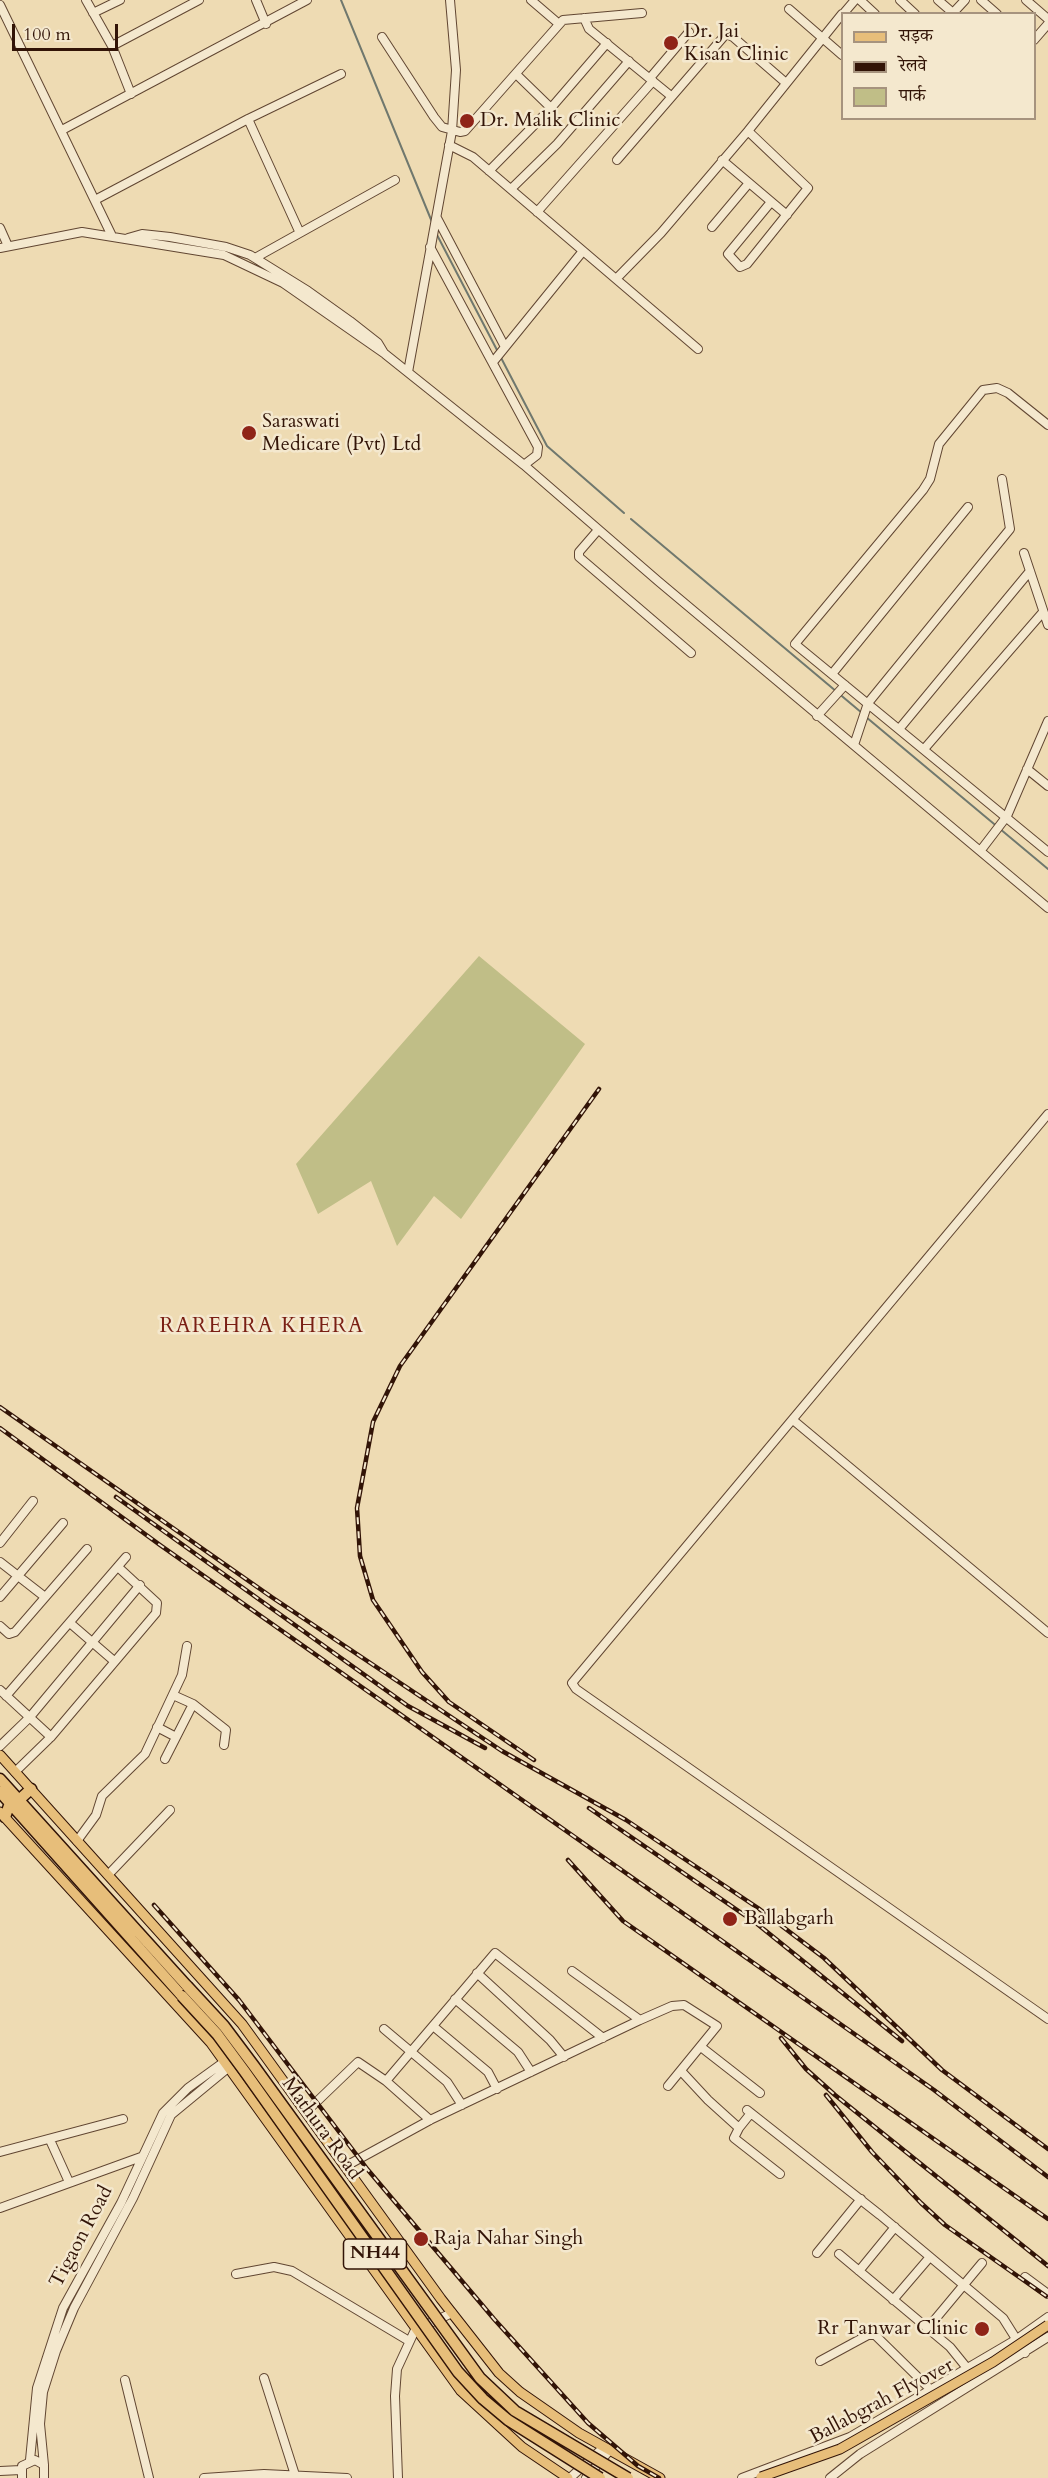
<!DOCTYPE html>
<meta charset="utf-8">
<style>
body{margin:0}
#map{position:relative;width:1048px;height:2478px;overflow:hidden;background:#eedbb3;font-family:Cardo,"Noto Serif Devanagari",serif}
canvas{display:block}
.legend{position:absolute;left:841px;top:12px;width:195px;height:108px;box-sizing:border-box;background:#f4e8ce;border:2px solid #a6937e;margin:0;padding:8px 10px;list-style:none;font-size:18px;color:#321407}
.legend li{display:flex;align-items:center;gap:12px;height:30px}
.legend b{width:30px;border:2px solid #a6937e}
.scale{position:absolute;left:12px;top:24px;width:106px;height:27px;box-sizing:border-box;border:3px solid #321407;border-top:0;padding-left:8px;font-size:18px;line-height:21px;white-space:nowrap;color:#321407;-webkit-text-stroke:4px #f4e8ce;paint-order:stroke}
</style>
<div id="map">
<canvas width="1048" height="2478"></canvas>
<ul class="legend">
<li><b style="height:8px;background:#e7be7a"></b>सड़क</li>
<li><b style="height:8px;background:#321407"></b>रेलवे</li>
<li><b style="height:16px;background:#c0be87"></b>पार्क</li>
</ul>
<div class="scale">100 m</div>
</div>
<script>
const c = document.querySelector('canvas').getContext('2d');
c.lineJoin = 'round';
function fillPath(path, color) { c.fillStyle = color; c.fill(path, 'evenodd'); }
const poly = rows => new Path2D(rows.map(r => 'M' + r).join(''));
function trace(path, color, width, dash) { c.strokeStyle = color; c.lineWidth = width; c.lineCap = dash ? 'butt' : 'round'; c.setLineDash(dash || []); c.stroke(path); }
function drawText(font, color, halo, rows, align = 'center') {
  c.font = font + ' Cardo,serif'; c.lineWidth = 5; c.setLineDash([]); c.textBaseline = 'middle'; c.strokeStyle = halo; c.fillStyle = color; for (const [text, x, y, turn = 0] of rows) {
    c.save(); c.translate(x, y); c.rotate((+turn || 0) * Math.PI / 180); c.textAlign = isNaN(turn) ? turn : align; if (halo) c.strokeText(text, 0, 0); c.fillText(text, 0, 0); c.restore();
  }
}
fillPath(poly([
 [479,956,585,1044,461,1219,434,1196,397,1246,371,1181,318,1214,296,1164]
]), '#c0be87');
trace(poly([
 [341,0,432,222],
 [436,233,547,446,624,513],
 [631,519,862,713],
 [866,717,1048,869]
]), '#70786e', 2);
const minor = poly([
 [86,0,112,46,131,94],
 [256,0,266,24],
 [531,0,559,24],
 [860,0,875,14],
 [900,0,915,14],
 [938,0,953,13],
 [981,0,997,14],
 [1026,0,1048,19],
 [0,5,112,236],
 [789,9,842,55],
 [93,13,120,0],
 [843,14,855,0],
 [952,14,965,0],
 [584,18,589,29,671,96],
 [382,37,434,117,442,127,460,132,465,131,563,20,642,13],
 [1034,40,1048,24],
 [112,46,199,0],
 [516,74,551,108],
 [650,78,689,32],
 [248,119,299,231],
 [62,130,307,0],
 [748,131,808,188,747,264,740,267,728,254,771,202],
 [449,145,473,157,698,349],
 [617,160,726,34,733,37,786,83],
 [722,160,787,215],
 [489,171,551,108,607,43],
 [511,189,557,144,629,61],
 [95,200,248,119,341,74],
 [537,212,653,81],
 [437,218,505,347],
 [712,227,749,183],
 [0,228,8,246],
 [128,238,142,234,170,237,226,247,250,255,308,291,350,321,378,343,384,353],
 [430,247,538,447,537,455,524,465],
 [0,248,82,232,224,255,283,283,385,354,524,465,658,581,1048,908],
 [255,258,395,180],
 [616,279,661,233,748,131,842,14],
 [493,362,583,251],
 [408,372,452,131,456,70,450,0],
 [1048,425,1008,393,997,388,983,390,939,444,930,479,923,490,795,644,1048,852],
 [598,530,579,552,579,557,691,653],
 [1024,553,1048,625],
 [832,674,968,507],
 [817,716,845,685],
 [900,728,1030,571],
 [854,745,868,703,1010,529,1002,479],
 [925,748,1043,612],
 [1027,769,1048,786],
 [981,850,1007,816,1048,721],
 [1048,1114,572,1683,576,1689,1048,2019],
 [793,1420,1048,1633],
 [0,1543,33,1501],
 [0,1562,45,1597],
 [0,1597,63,1523],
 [70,1623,114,1661],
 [0,1626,9,1634,15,1632,87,1549],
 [0,1690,51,1737],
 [173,1695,193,1704,226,1730,224,1745],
 [6,1696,126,1557],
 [157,1727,176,1737],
 [0,1746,30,1717,140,1585],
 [165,1759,193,1704],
 [15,1772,51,1737,156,1613,157,1603,118,1567],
 [77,1841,96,1815,102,1796,145,1754,182,1675,187,1646],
 [108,1875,170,1810],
 [572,1971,640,2020],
 [477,1973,550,2040,564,2057],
 [455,1999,518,2052,531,2072],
 [433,2026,488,2072,497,2089],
 [384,2029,447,2082,462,2105],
 [701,2047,760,2093],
 [682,2072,708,2100,739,2128,734,2138,780,2174],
 [386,2081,495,1953,603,2038],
 [747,2110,880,2215,1003,2318,1025,2353],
 [306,2112,358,2062,386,2081,430,2120],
 [739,2128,751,2113],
 [50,2140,69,2182],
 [0,2152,123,2119],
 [346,2166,430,2120,640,2020,672,2006,684,2005,717,2026,668,2086],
 [0,2208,141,2157],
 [817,2253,861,2199],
 [839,2254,950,2347,967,2368],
 [859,2271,895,2227],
 [236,2274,274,2267,292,2271,409,2341],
 [1025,2277,1048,2294],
 [893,2300,929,2258],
 [927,2329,982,2263],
 [820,2361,868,2335,875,2335,930,2389],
 [264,2378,295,2475],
 [125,2380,149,2478],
 [30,2460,37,2388,63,2308,121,2203,163,2113,188,2088,224,2062],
 [44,2465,40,2424,43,2392,56,2351,74,2308,133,2198,171,2115,228,2068],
 [0,2471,21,2470],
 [22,2478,22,2466,35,2460,44,2465,44,2478],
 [204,2478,264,2474,347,2478],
 [398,2478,395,2396,397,2369,415,2330,452,2313],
 [570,2478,604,2447],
 [586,2478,610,2450],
 [742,2478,850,2437,1017,2339,1048,2317],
 [830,2478,860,2454,1048,2337]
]);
const major = poly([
 [0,1755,242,2024,441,2299,499,2373,520,2392,579,2433,660,2478],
 [0,1812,211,2043,461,2391,522,2447,568,2478]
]);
const highway = poly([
 [0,1779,187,1986],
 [0,1792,182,1996],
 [19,1800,31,1789],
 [5,1817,10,1803]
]);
trace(minor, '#614632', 10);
trace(major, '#321407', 11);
trace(highway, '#321407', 13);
trace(minor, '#f4e8ce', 8);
trace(major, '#e7be7a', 9);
trace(highway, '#e7be7a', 10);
const rail = poly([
 [0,1407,273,1598,502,1751,626,1820,758,1908,824,1958,942,2070,1048,2149],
 [0,1428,160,1545,934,2090,1048,2177],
 [116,1497,408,1706,485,1748],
 [534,1760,449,1702,422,1672,373,1600,360,1556,357,1508,373,1422,400,1366,599,1089],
 [589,1808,756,1923,902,2041],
 [568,1860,623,1921,1048,2219],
 [154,1905,239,2000,368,2170,494,2319,588,2423,638,2466,659,2478],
 [781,2038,806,2069,835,2095,1048,2266],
 [826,2095,872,2152,921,2203,945,2225,1046,2296]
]);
trace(rail, '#321407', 4.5);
trace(rail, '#f4e8ce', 2, [7]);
const majorBridge = poly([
 [761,2477,840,2449,993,2362,1048,2325]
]);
const highwayBridge = poly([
 [187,1986,224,2026,254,2066,480,2378,515,2411,628,2478],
 [182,1996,217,2034,245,2072,458,2372,483,2399,508,2420,600,2478]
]);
trace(majorBridge, '#321407', 11, []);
trace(highwayBridge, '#321407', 13, []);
trace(majorBridge, '#e7be7a', 9);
trace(highwayBridge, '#e7be7a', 10);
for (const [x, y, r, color] of [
 [671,43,8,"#8f2418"],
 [467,121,8,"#8f2418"],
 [249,433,8,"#8f2418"],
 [730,1919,8,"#8f2418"],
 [421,2239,8,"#8f2418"],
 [982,2329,8,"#8f2418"]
]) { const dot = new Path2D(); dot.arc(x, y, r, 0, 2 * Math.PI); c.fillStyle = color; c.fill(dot); trace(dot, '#f4e8ce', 2); }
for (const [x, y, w] of [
 [375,2254,63]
]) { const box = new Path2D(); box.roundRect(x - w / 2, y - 15, w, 30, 4.5); c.fillStyle = '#f4e8ce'; c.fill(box); trace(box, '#321407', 1.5); }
drawText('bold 18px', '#321407', null, [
 ["NH44",375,2254]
]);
drawText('20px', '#321407', '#f4e8ce', [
 ["Dr. Jai",684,32],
 ["Kisan Clinic",684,55],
 ["Dr. Malik Clinic",480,121],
 ["Saraswati",262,422],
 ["Medicare (Pvt) Ltd",262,445],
 ["Ballabgarh",744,1919],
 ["Raja Nahar Singh",434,2239],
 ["Rr Tanwar Clinic",968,2329,"right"]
], 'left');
drawText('20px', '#321407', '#f4e8ce', [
 ["Mathura Road",321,2129,54],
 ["Tigaon Road",82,2237,-62],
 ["Ballabgrah Flyover",882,2402,-28]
]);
c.letterSpacing = '1.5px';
drawText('21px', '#7a1f14', '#f4e8ce', [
 ["RAREHRA KHERA",262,1327]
]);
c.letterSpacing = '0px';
</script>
